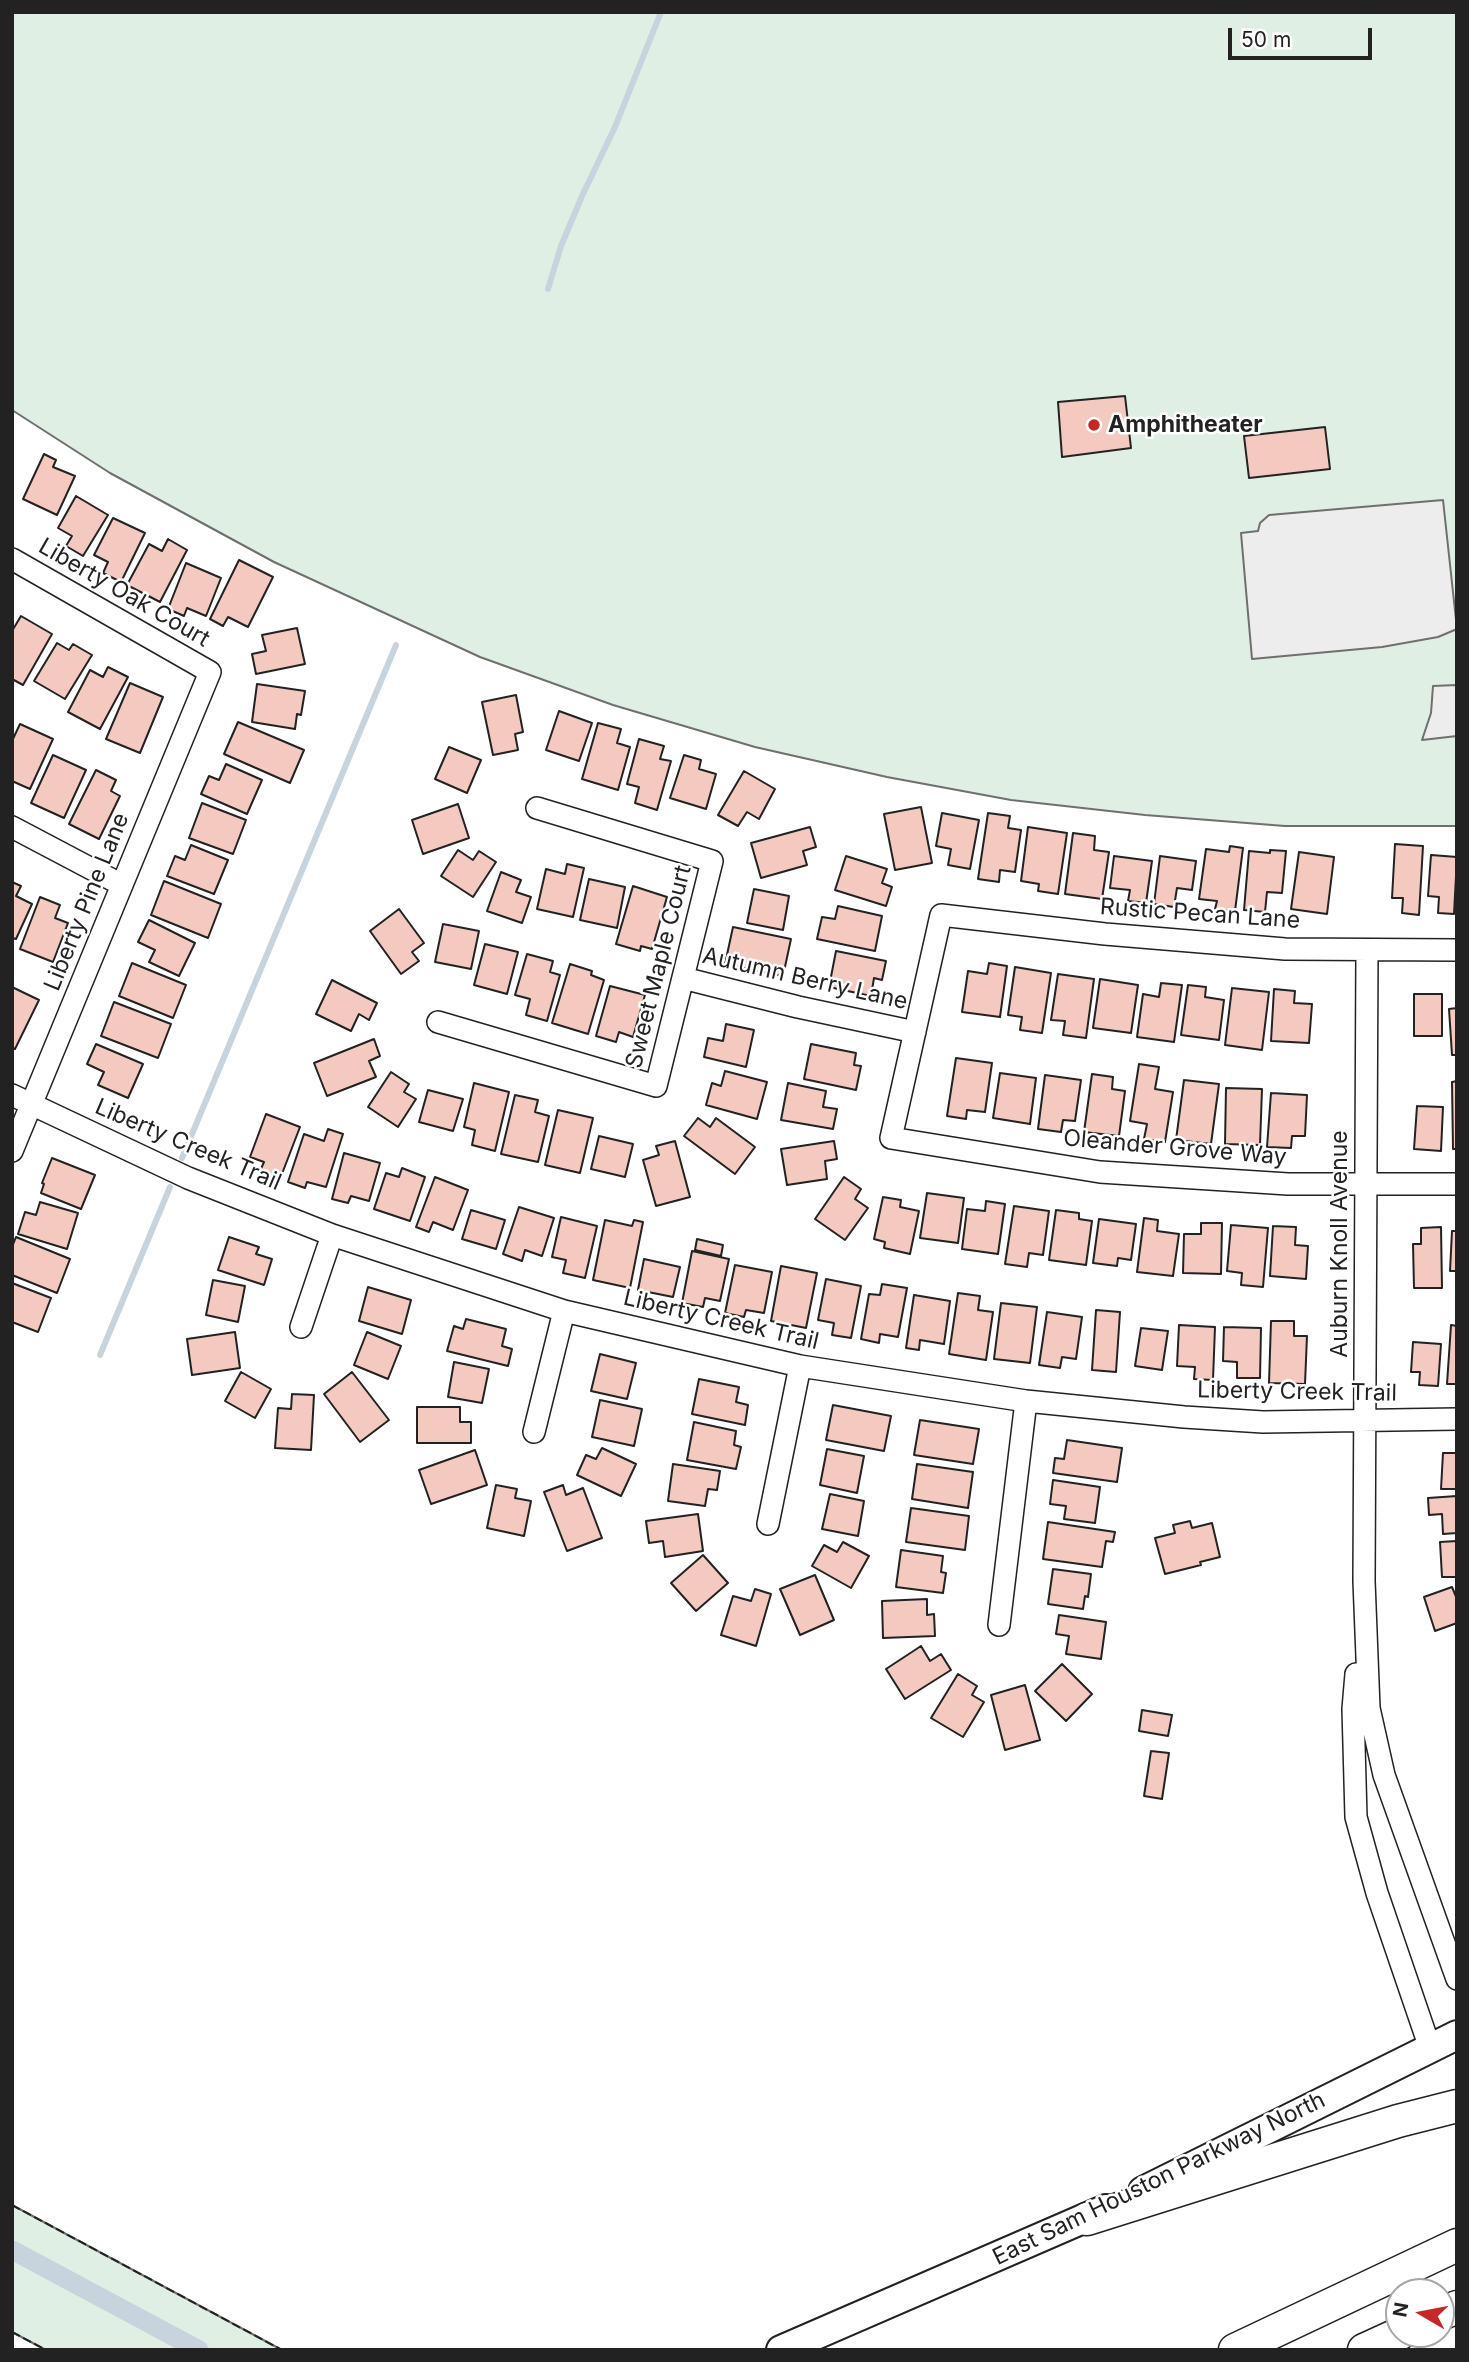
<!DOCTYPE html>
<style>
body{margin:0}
#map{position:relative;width:1469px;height:2362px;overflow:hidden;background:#fff;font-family:Inter,sans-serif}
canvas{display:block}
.frame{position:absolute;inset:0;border:14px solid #222;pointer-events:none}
.north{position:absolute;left:1385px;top:2278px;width:70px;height:70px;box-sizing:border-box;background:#fff;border:2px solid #a7a7a7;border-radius:50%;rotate:280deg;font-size:19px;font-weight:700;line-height:28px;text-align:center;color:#222}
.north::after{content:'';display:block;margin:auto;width:24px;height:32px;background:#c62828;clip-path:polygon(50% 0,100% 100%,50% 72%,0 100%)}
.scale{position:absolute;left:1228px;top:28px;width:144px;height:32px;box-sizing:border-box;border:4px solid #222;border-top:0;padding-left:9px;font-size:21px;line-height:24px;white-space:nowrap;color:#222;-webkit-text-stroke:5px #fff;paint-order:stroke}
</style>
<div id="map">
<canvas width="1469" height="2362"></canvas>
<div class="frame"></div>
<div class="north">N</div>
<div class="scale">50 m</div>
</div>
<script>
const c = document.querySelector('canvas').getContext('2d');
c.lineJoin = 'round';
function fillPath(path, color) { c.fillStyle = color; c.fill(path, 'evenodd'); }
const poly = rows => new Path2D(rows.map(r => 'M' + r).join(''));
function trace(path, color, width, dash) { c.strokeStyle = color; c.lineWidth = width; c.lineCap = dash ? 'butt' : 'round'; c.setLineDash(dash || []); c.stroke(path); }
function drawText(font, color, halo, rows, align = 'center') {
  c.font = font + ' Inter,sans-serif'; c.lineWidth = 5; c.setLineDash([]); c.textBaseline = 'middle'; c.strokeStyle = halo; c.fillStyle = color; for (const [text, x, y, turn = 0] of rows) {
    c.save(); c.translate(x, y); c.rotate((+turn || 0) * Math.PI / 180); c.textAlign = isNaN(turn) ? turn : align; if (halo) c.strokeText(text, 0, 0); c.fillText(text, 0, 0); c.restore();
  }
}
const green = poly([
 [12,12,1457,12,1457,826,1285,826,1145,815,1011,800,887,777,755,747,613,705,480,657,274,562,110,473,12,410,12,12],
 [12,2205,282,2350,46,2350,12,2332,12,2205]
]);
fillPath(green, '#e0efe3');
trace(green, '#6f6f6f', 2);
const parking = poly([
 [1443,500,1457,629,1438,637,1382,647,1252,659,1241,533,1258,531,1260,523,1269,515,1443,500],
 [1457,685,1457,736,1422,740,1431,713,1433,686,1457,685]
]);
fillPath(parking, '#ededed');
trace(parking, '#6f6f6f', 2);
trace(poly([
 [548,289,561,246,582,196,615,127,661,12],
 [182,1158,396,645],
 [100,1355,170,1187]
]), '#c7d3dd', 6);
trace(poly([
 [12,2250,199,2350]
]), '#c7d3dd', 19);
const building = poly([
 [1125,396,1131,448,1062,457,1058,402,1125,396],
 [1325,427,1330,469,1249,478,1244,436,1325,427],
 [44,454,56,460,53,467,75,476,57,515,23,499,44,454],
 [76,496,108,515,83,556,66,546,72,536,58,528,76,496],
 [113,518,145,533,121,582,103,573,108,562,94,555,113,518],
 [168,539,187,550,160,602,127,585,149,544,162,551,168,539],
 [239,560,273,577,248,627,228,617,223,626,210,619,239,560],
 [186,563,221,578,206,616,187,608,184,616,168,609,186,563],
 [21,616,52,634,23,685,12,679,12,631,21,616],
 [297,628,305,664,256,674,252,654,266,651,262,635,297,628],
 [57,643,69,650,73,644,92,655,65,699,34,681,57,643],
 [108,667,128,677,100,729,68,712,90,670,103,677,108,667],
 [130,683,163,697,140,753,106,739,130,683],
 [257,684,305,691,301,715,297,714,295,729,252,722,257,684],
 [516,695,523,732,515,734,518,750,493,755,482,702,516,695],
 [559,711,592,723,579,761,546,750,559,711],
 [238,722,304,750,290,783,224,754,238,722],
 [598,723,621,729,617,743,630,747,618,790,582,779,598,723],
 [20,724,53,739,30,789,12,781,12,741,20,724],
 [639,739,664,746,660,759,671,761,657,810,635,803,639,787,627,784,639,739],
 [449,747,481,760,467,793,435,779,449,747],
 [53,755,86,770,64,818,31,803,53,755],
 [684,755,701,760,699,769,716,774,706,809,670,798,684,755],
 [226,764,262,780,247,814,201,794,209,776,219,780,226,764],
 [96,770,116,780,111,791,120,796,99,839,69,824,96,770],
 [744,771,775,789,759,819,747,812,738,826,718,815,744,771],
 [202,803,246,820,233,854,189,838,202,803],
 [458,804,469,838,423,854,412,820,458,804],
 [921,807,932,863,895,870,884,814,921,807],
 [942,813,979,820,970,869,948,865,951,849,936,846,942,813],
 [988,813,1010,816,1008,828,1021,830,1015,872,1000,870,999,882,978,879,988,813],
 [810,827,816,847,803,851,807,865,761,878,751,843,810,827],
 [1028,827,1067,833,1058,894,1038,891,1039,884,1021,881,1028,827],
 [1073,833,1095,836,1094,850,1109,852,1102,899,1065,894,1073,833],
 [1395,844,1423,846,1419,915,1402,913,1403,898,1392,898,1395,844],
 [191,845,228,860,214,894,167,876,175,856,185,860,191,845],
 [1230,846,1243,848,1235,911,1215,909,1217,901,1199,899,1206,849,1229,852,1230,846],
 [458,850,473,860,479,851,496,862,473,897,441,876,458,850],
 [1270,850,1286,851,1282,893,1267,892,1265,912,1244,910,1249,851,1270,853,1270,850],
 [1299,852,1334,857,1327,914,1291,909,1299,852],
 [1431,855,1457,857,1454,914,1438,913,1439,897,1428,896,1431,855],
 [846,856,887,869,882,883,892,887,886,906,835,890,846,856],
 [1114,856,1152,861,1146,903,1128,901,1130,890,1110,888,1114,856],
 [1160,856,1196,861,1192,890,1177,888,1174,907,1154,904,1160,856],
 [567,864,584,868,573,917,537,909,546,869,565,874,567,864],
 [501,872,521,880,516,892,531,897,522,923,487,911,501,872],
 [589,879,625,887,617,928,580,920,589,879],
 [164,881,221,904,208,938,151,915,164,881],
 [12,882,21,886,16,896,32,904,16,939,12,938,12,882],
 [633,886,667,897,652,949,641,946,640,951,616,944,633,886],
 [754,889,789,896,783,930,747,923,754,889],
 [40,897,60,905,55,918,68,923,53,962,20,949,40,897],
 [838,906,882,916,875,951,817,939,822,917,835,919,838,906],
 [399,909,424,943,412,952,419,961,401,974,370,931,399,909],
 [149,920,195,943,179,976,149,962,155,950,138,942,149,920],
 [443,924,479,931,471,969,435,962,443,924],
 [733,927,791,939,783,976,725,964,733,927],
 [485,944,518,952,507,994,474,985,485,944],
 [836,951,886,961,882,980,874,978,871,996,829,987,836,951],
 [527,954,553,961,550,972,560,975,547,1021,526,1015,530,999,515,995,527,954],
 [132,963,186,985,173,1018,119,996,132,963],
 [989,963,1007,966,1000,1017,962,1012,968,971,987,974,989,963],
 [570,964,592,971,591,975,604,980,588,1034,552,1023,570,964],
 [1015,967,1051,973,1042,1033,1020,1030,1022,1017,1008,1015,1015,967],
 [1058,974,1094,979,1086,1038,1063,1035,1065,1021,1051,1020,1058,974],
 [1100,979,1138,985,1131,1033,1093,1028,1100,979],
 [332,980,377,1003,369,1020,359,1014,351,1031,316,1014,332,980],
 [1161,983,1182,985,1174,1042,1137,1037,1143,994,1159,997,1161,983],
 [1188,985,1206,987,1205,997,1224,1000,1219,1040,1181,1035,1188,985],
 [610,986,645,995,633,1037,619,1032,616,1042,596,1036,610,986],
 [12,987,39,1000,15,1049,12,1048,12,987],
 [1232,988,1269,992,1262,1050,1225,1045,1232,988],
 [1274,989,1295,991,1294,1003,1312,1004,1309,1043,1271,1041,1274,989],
 [1414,994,1442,994,1442,1036,1414,1036,1414,994],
 [114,1002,171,1024,158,1058,101,1036,114,1002],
 [1457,1008,1457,1055,1452,1055,1449,1009,1457,1008],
 [726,1024,754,1030,746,1067,704,1057,708,1038,723,1041,726,1024],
 [374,1039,380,1056,369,1061,376,1077,327,1096,314,1063,374,1039],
 [96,1044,143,1064,128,1098,98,1085,104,1072,87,1064,96,1044],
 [811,1044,856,1053,854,1065,861,1066,856,1090,804,1079,811,1044],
 [956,1058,992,1063,985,1112,967,1110,966,1119,947,1116,956,1058],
 [1139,1064,1159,1067,1155,1089,1173,1092,1165,1142,1144,1139,1147,1124,1130,1121,1139,1064],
 [725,1071,767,1082,757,1119,706,1105,712,1083,721,1086,725,1071],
 [391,1072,409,1084,404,1092,416,1099,398,1127,368,1107,391,1072],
 [1000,1073,1036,1078,1030,1124,993,1118,1000,1073],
 [1092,1074,1113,1077,1112,1089,1125,1091,1119,1136,1084,1132,1092,1074],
 [1045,1075,1081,1080,1075,1121,1063,1120,1061,1132,1038,1129,1045,1075],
 [1184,1080,1219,1084,1211,1144,1176,1140,1184,1080],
 [1457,1081,1457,1149,1453,1149,1452,1082,1457,1081],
 [474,1083,509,1092,495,1151,472,1145,475,1130,464,1127,474,1083],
 [788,1083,826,1091,823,1107,837,1109,833,1129,781,1120,788,1083],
 [1226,1088,1262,1089,1260,1145,1225,1144,1226,1088],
 [428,1090,463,1099,453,1131,419,1122,428,1090],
 [1271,1093,1307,1095,1305,1136,1292,1136,1291,1148,1267,1147,1271,1093],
 [515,1095,538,1100,535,1112,549,1116,538,1162,501,1154,515,1095],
 [1417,1106,1443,1107,1441,1151,1414,1149,1417,1106],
 [558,1110,593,1118,580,1173,545,1165,558,1110],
 [266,1114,300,1127,280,1179,260,1171,264,1162,250,1157,266,1114],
 [698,1118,710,1127,716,1118,755,1147,735,1174,684,1136,698,1118],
 [328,1129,343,1134,326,1187,307,1182,305,1188,288,1182,304,1134,324,1141,328,1129],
 [599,1136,633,1144,625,1177,591,1169,599,1136],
 [675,1141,690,1197,656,1206,643,1160,659,1155,656,1146,675,1141],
 [834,1141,837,1159,825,1161,827,1179,787,1185,781,1149,834,1141],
 [344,1153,380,1163,369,1201,351,1196,348,1203,332,1199,344,1153],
 [52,1158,95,1175,81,1209,41,1193,44,1184,42,1183,52,1158],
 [402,1168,425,1177,410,1221,374,1209,386,1173,399,1177,402,1168],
 [435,1177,468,1190,453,1230,433,1222,429,1232,416,1227,435,1177],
 [844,1177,861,1189,855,1199,868,1208,845,1240,815,1219,844,1177],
 [927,1193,964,1198,958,1243,920,1238,927,1193],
 [883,1197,901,1200,900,1207,919,1211,910,1254,884,1248,885,1242,874,1239,883,1197],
 [986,1201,1005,1204,998,1254,962,1249,967,1209,985,1211,986,1201],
 [40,1202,78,1213,67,1249,18,1234,25,1212,36,1215,40,1202],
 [1014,1206,1049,1211,1043,1255,1029,1253,1027,1267,1005,1264,1014,1206],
 [519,1207,554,1218,542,1256,525,1250,522,1261,503,1254,519,1207],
 [471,1210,505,1220,496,1249,462,1239,471,1210],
 [1056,1210,1079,1213,1079,1219,1092,1221,1086,1265,1049,1260,1056,1210],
 [561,1217,597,1226,585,1278,563,1273,566,1260,552,1257,561,1217],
 [1144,1218,1158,1220,1157,1231,1179,1234,1173,1276,1137,1272,1144,1218],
 [1099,1219,1136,1224,1131,1260,1118,1258,1117,1266,1093,1263,1099,1219],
 [605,1220,632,1226,634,1220,643,1222,630,1288,593,1280,605,1220],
 [1201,1223,1222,1223,1221,1274,1183,1273,1184,1234,1201,1234,1201,1223],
 [1231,1225,1268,1228,1263,1287,1241,1285,1242,1273,1227,1271,1231,1225],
 [1273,1226,1296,1227,1295,1245,1308,1246,1306,1279,1270,1276,1273,1226],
 [1441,1227,1442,1288,1414,1288,1413,1244,1421,1244,1421,1228,1441,1227],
 [1452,1231,1457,1231,1457,1271,1450,1271,1452,1231],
 [16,1237,70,1259,57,1293,12,1275,12,1247,16,1237],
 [229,1237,259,1247,256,1254,272,1259,264,1285,218,1270,229,1237],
 [697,1239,723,1245,721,1256,695,1250,697,1239],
 [692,1251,729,1259,720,1301,705,1298,703,1307,682,1303,692,1251],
 [644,1259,680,1267,673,1297,638,1290,644,1259],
 [735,1265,772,1272,764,1313,746,1310,744,1317,725,1313,735,1265],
 [781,1266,817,1273,806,1328,771,1321,781,1266],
 [826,1279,861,1286,851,1338,832,1335,834,1323,818,1320,826,1279],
 [213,1280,245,1286,238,1322,206,1315,213,1280],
 [12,1283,51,1298,38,1332,12,1322,12,1283],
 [882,1284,907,1288,898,1337,880,1334,879,1343,861,1339,869,1294,880,1295,882,1284],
 [368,1287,411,1300,402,1334,359,1321,368,1287],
 [958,1293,980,1296,978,1310,993,1312,986,1360,949,1354,958,1293],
 [914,1295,950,1301,944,1344,920,1340,919,1350,906,1348,914,1295],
 [1001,1303,1037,1307,1030,1363,994,1359,1001,1303],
 [1096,1310,1120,1312,1116,1372,1092,1370,1096,1310],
 [1047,1312,1082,1317,1076,1359,1062,1357,1060,1368,1039,1365,1047,1312],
 [466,1319,506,1329,502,1346,512,1349,508,1366,447,1351,454,1326,463,1329,466,1319],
 [1271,1321,1294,1321,1294,1336,1307,1336,1305,1384,1269,1383,1271,1321],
 [1179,1325,1215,1327,1213,1380,1194,1379,1195,1367,1177,1366,1179,1325],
 [1451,1325,1457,1326,1457,1384,1447,1384,1451,1325],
 [1224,1327,1261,1328,1260,1378,1237,1378,1237,1362,1223,1361,1224,1327],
 [1141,1328,1168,1331,1162,1370,1135,1366,1141,1328],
 [235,1332,240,1368,192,1375,187,1339,235,1332],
 [367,1332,401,1346,388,1379,354,1365,367,1332],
 [1413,1342,1441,1344,1438,1386,1419,1385,1420,1372,1411,1372,1413,1342],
 [600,1354,636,1363,627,1399,591,1391,600,1354],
 [454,1362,489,1369,482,1403,448,1397,454,1362],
 [241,1372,271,1389,255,1418,225,1401,241,1372],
 [352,1372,389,1420,360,1442,324,1394,352,1372],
 [699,1379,739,1387,736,1402,748,1405,745,1425,692,1414,699,1379],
 [292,1394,314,1395,311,1450,275,1448,278,1408,291,1409,292,1394],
 [600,1400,642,1409,634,1446,592,1437,600,1400],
 [833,1405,891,1416,884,1451,826,1440,833,1405],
 [417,1407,460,1407,460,1422,471,1422,471,1443,417,1443,417,1407],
 [920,1420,979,1429,973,1464,914,1455,920,1420],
 [694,1422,736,1431,734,1445,741,1447,736,1469,687,1460,694,1422],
 [1067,1440,1122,1448,1117,1482,1053,1473,1055,1458,1064,1459,1067,1440],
 [602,1448,636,1464,621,1496,577,1475,586,1455,596,1459,602,1448],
 [827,1449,864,1456,857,1493,820,1485,827,1449],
 [475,1450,487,1485,431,1504,419,1470,475,1450],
 [1443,1453,1457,1453,1457,1489,1441,1489,1443,1453],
 [673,1464,720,1471,717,1490,708,1489,705,1506,668,1501,673,1464],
 [917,1464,973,1472,968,1508,912,1499,917,1464],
 [1053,1480,1100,1487,1095,1523,1064,1519,1066,1506,1050,1504,1053,1480],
 [496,1485,517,1489,515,1498,531,1501,524,1536,487,1528,496,1485],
 [563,1485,566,1495,583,1488,602,1538,567,1551,544,1492,563,1485],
 [830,1494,864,1501,858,1536,822,1529,830,1494],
 [1457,1496,1457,1533,1443,1534,1442,1514,1429,1515,1428,1498,1457,1496],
 [911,1508,969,1516,965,1550,906,1542,911,1508],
 [698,1514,703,1551,665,1557,663,1541,649,1543,646,1521,698,1514],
 [1190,1521,1192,1528,1212,1523,1220,1557,1200,1562,1201,1565,1165,1574,1155,1538,1175,1533,1173,1525,1190,1521],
 [1048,1522,1115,1532,1113,1542,1106,1541,1102,1567,1043,1559,1048,1522],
 [1457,1541,1457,1577,1442,1577,1440,1542,1457,1541],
 [843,1542,869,1556,851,1588,812,1566,824,1545,837,1552,843,1542],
 [901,1550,943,1556,941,1572,946,1573,943,1593,896,1587,901,1550],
 [703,1555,728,1583,696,1611,671,1583,703,1555],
 [1053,1569,1091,1574,1088,1597,1085,1596,1083,1609,1048,1604,1053,1569],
 [815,1575,834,1620,800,1635,780,1589,815,1575],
 [1452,1587,1457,1599,1457,1623,1435,1631,1424,1597,1452,1587],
 [755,1589,771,1594,756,1646,721,1635,733,1596,751,1601,755,1589],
 [927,1599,927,1615,934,1614,935,1636,883,1638,882,1601,927,1599],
 [1059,1615,1106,1622,1101,1659,1066,1654,1069,1636,1056,1634,1059,1615],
 [921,1646,930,1661,941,1654,951,1670,905,1699,886,1669,921,1646],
 [1062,1664,1092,1694,1066,1721,1035,1691,1062,1664],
 [958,1674,977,1686,972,1695,984,1702,963,1737,931,1718,958,1674],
 [1025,1685,1040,1740,1005,1750,991,1695,1025,1685],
 [1142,1710,1172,1715,1168,1736,1139,1731,1142,1710],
 [1151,1751,1169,1753,1162,1799,1144,1796,1151,1751]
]);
fillPath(building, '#f3c9c0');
trace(building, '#222', 2);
const minor = poly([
 [12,559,210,672,12,1151],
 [12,827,122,885],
 [1367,950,1364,1581,1369,1708,1384,1775,1457,1979],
 [1457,950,1285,949,1105,934,941,915,891,1138,1100,1172,1288,1184,1457,1184],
 [683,978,798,1007,915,1032],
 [438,1022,656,1086,712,861,537,808],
 [12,1095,188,1178,332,1235,564,1311,800,1366,1026,1401,1184,1417,1263,1422,1457,1419],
 [301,1327,332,1235],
 [534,1432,564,1311],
 [768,1524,800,1366],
 [999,1625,1026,1401],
 [1356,1674,1353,1709,1356,1817,1377,1893,1430,2048]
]);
const major = poly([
 [1143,2191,1457,2035],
 [781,2350,1106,2209]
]);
const highway = poly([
 [1087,2219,1398,2121,1457,2106],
 [1441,2314,1457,2307],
 [1235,2350,1457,2245],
 [1364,2350,1399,2334]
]);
trace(minor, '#222', 24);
trace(major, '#222', 32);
trace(highway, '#222', 35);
trace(minor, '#fff', 21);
trace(major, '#fff', 28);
trace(highway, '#fff', 32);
trace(poly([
 [12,2205,282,2350],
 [12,2332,46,2350]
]), '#222', 2, [9, 3.5]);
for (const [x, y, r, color] of [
 [1094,425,7,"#c62828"]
]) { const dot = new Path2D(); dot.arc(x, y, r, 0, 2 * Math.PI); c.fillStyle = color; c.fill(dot); trace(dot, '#fff', 2.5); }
drawText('bold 23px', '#222', '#fff', [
 ["Amphitheater",1108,425]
], 'left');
drawText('23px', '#222', '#fff', [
 ["Liberty Oak Court",124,593,30],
 ["Liberty Pine Lane",87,902,-68],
 ["Rustic Pecan Lane",1200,914,4],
 ["Sweet Maple Court",659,967,-76],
 ["Autumn Berry Lane",805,979,13],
 ["Liberty Creek Trail",188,1145,23],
 ["Oleander Grove Way",1175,1148,5],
 ["Auburn Knoll Avenue",1340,1244,-90],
 ["Liberty Creek Trail",721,1320,13],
 ["Liberty Creek Trail",1297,1392,1],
 ["East Sam Houston Parkway North",1159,2179,-26]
]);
</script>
